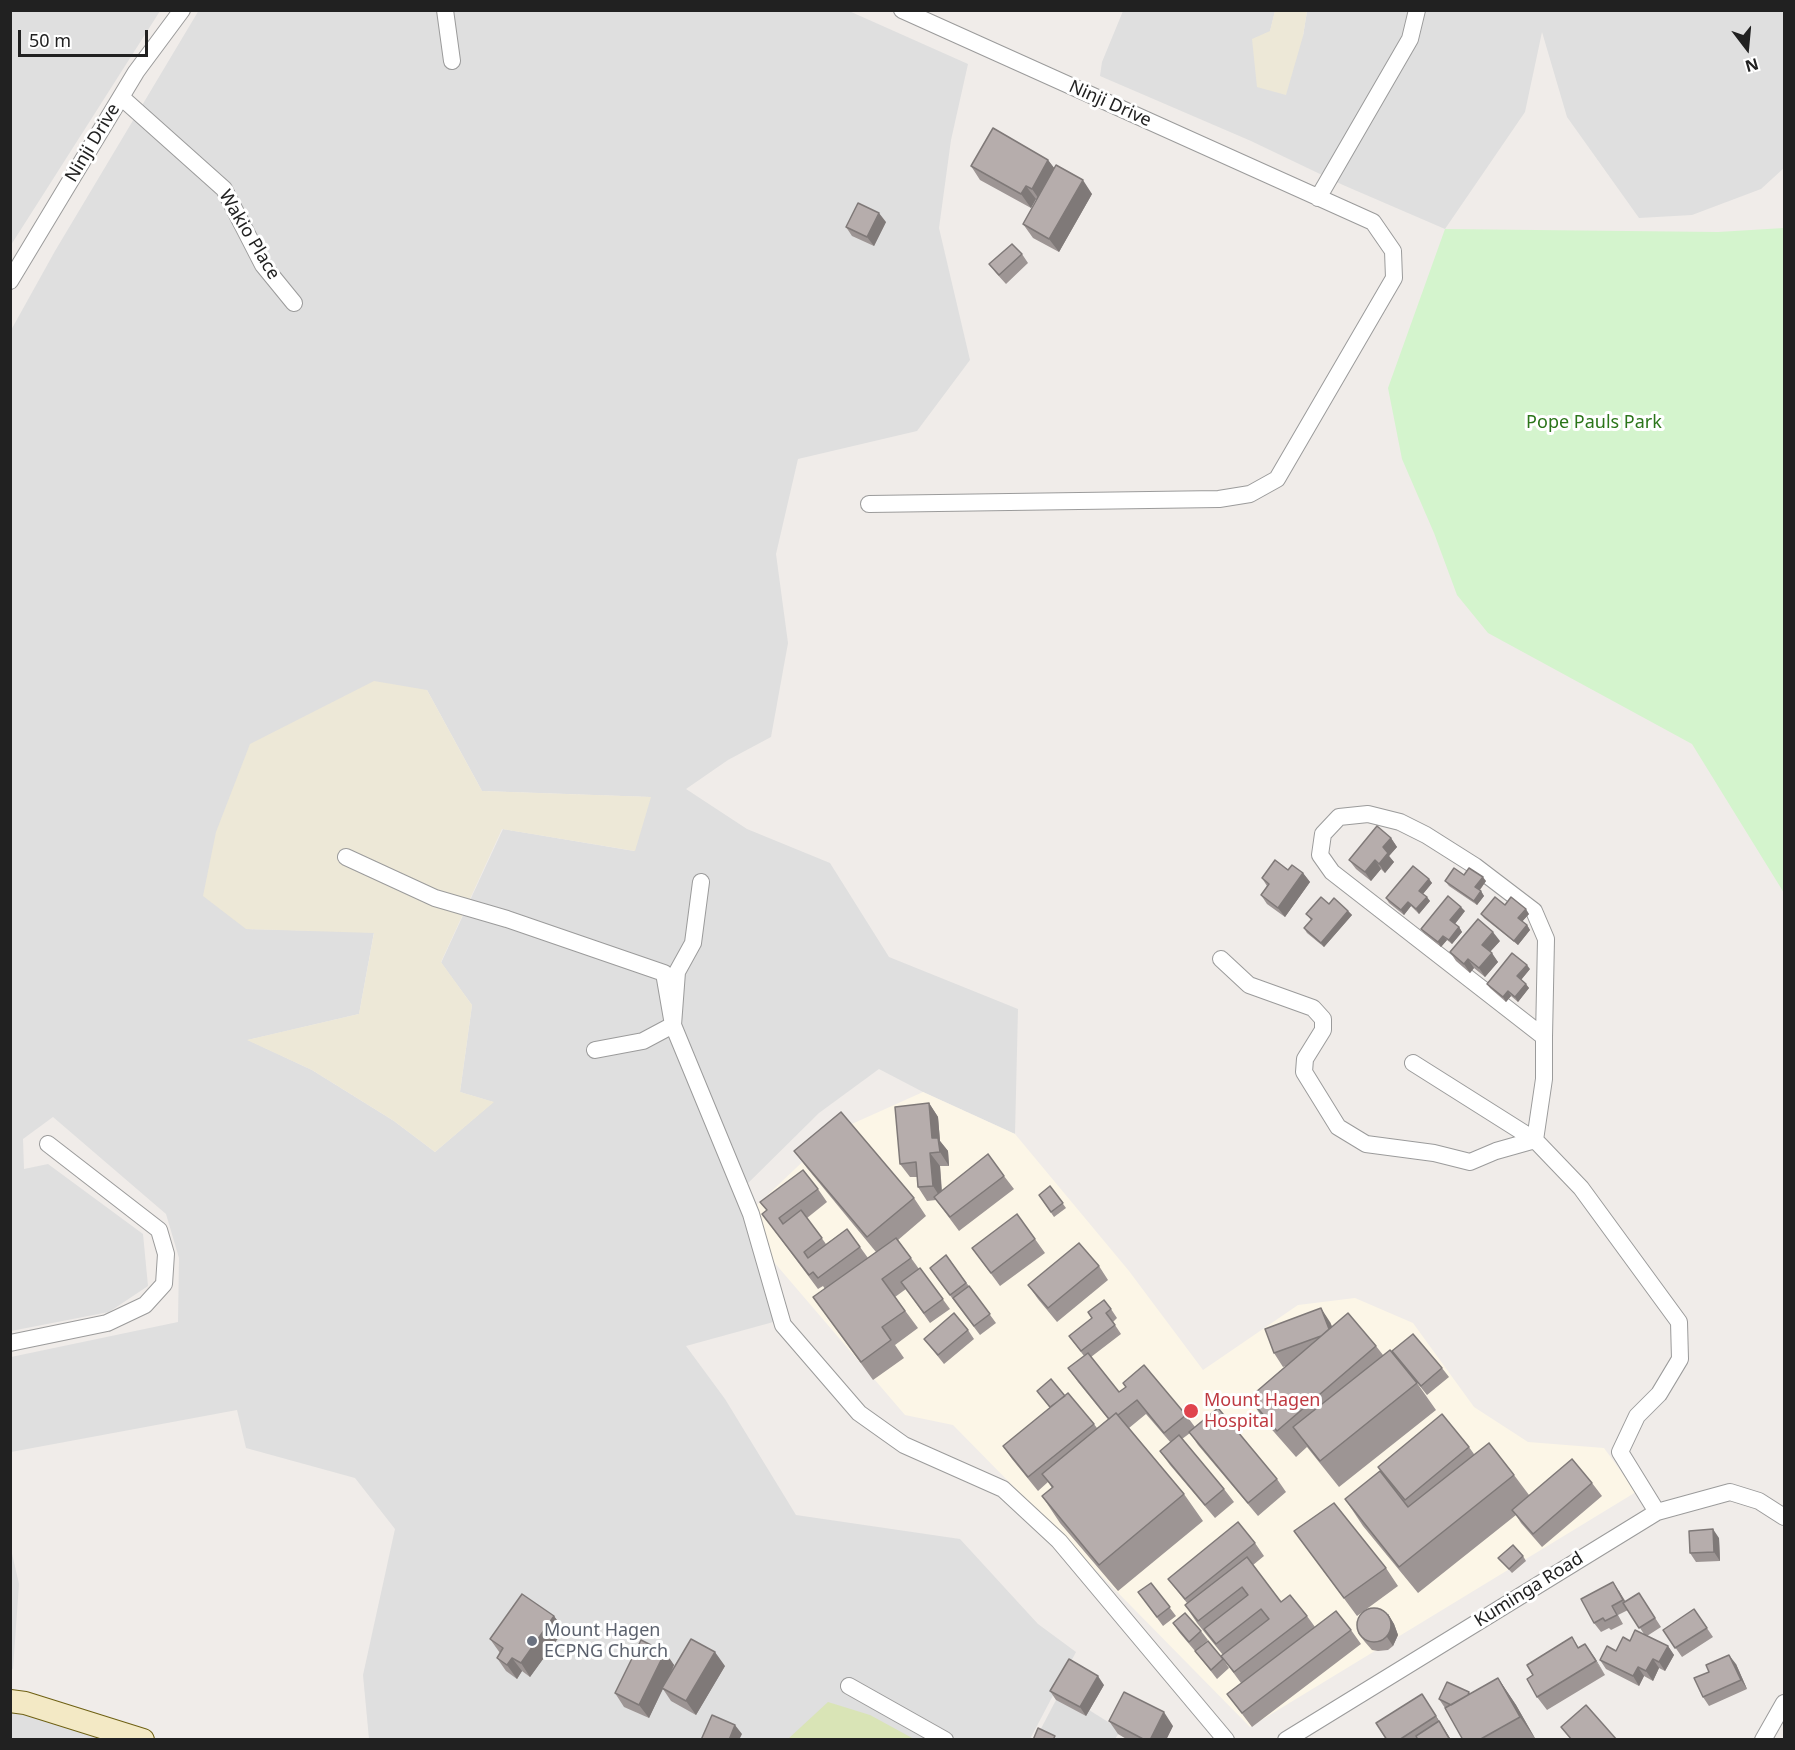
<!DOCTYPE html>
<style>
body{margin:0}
#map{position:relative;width:1795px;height:1750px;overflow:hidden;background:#f0ece9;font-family:"Noto Sans",sans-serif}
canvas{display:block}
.frame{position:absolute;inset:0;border:12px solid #212121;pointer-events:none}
.north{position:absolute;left:1717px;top:18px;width:60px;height:60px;-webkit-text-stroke:4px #fff;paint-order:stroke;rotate:164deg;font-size:16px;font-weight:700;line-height:24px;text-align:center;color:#212121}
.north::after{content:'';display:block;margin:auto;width:21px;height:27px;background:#212121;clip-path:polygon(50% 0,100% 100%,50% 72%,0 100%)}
.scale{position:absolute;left:18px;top:30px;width:130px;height:27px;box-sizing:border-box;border:3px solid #212121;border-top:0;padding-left:8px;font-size:18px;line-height:21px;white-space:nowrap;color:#212121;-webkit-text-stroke:4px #fff;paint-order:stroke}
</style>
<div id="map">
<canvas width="1795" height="1750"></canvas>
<div class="frame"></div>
<div class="north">N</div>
<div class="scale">50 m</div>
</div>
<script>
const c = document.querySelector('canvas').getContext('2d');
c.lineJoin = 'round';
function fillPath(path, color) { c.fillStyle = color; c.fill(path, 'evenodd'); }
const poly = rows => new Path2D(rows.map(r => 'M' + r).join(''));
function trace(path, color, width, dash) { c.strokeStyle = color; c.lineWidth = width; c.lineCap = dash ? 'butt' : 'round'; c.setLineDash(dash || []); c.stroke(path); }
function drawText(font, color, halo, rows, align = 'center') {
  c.font = font + ' "Noto Sans",sans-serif'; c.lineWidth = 6; c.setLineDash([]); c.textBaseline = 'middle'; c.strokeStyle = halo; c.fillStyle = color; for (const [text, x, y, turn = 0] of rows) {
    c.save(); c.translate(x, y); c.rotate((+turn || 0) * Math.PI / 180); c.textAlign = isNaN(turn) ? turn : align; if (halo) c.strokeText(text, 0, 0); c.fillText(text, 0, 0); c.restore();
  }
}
fillPath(poly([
 [11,10,160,11,11,245,10,11],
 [199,10,849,11,968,64,951,140,939,228,970,360,917,431,798,459,776,554,788,643,771,737,728,760,686,789,747,829,830,863,889,957,1018,1009,1015,1134,923,1092,879,1069,819,1113,736,1195,777,1321,686,1346,725,1399,796,1515,960,1539,1038,1624,1076,1652,1030,1739,369,1739,363,1675,395,1529,355,1478,246,1448,237,1410,11,1452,11,1357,178,1322,179,1258,166,1214,53,1117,23,1139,24,1169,48,1164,143,1234,148,1286,109,1312,11,1331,10,332,55,251],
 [427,690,482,791,650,797,634,851,503,829,441,963,472,1005,460,1092,493,1102,435,1152,394,1121,312,1070,248,1040,359,1014,374,932,246,929],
 [1123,11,1275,11,1270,31,1303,36,1307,11,1784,11,1784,168,1761,189,1692,215,1639,218,1567,117,1542,32,1525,112,1445,229,1343,185,1251,141,1100,76,1102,62],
 [10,1545,19,1584,13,1669,10,1668],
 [10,1711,55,1723,100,1739,11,1739]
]), '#dfdfdf');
fillPath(poly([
 [923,1092,1015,1134,1129,1271,1203,1370,1298,1305,1355,1298,1413,1323,1474,1407,1528,1442,1604,1448,1636,1492,1250,1727,953,1425,905,1415,773,1261,757,1205,834,1132]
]), '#fcf6e7');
fillPath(poly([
 [1275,11,1307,11,1303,36,1286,95,1257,87,1252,39,1270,31],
 [374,681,427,690,482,791,651,797,635,851,502,829,441,962,472,1005,460,1092,494,1102,435,1152,394,1121,312,1070,247,1040,359,1014,374,933,246,929,203,896,216,832,250,744]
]), '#ede8d7');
fillPath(poly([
 [828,1702,870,1715,914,1739,788,1739]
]), '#d9e4b6');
fillPath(poly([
 [1784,228,1784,893,1692,744,1488,633,1457,595,1434,533,1402,459,1388,388,1445,229,1718,232]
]), '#d4f4cd');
fillPath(poly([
 [1056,1700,1089,1710,1121,1730,1115,1739,1035,1740]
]), '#ddd');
const street = poly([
 [445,10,452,61],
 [121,97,224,189,263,265,294,303],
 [1318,198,1410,39,1417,10],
 [10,281,136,72,182,10],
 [869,504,1219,499,1250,494,1277,479,1394,278,1393,251,1373,222,902,10],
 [346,857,435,898,507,919,664,973,673,1025,643,1041,595,1050],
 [701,882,693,943,677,972,673,1025,751,1214,783,1325,859,1413,904,1445,1003,1489,1059,1541,1226,1740],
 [1221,959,1249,985,1313,1008,1323,1019,1323,1030,1305,1059,1304,1072,1338,1127,1366,1144,1434,1153,1470,1162,1496,1151,1535,1140,1544,1079,1544,1037,1332,872,1320,855,1323,834,1339,817,1368,814,1400,822,1426,835,1475,866,1534,911,1546,939,1544,1037],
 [1413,1063,1535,1140,1581,1188,1679,1322,1680,1359,1659,1394,1637,1416,1620,1452,1657,1512],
 [10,1343,107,1323,145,1305,164,1284,166,1254,159,1230,48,1144],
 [849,1686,945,1740],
 [1286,1740,1657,1512,1730,1492,1759,1501,1784,1517],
 [1763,1740,1784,1703]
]);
const secondary = poly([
 [10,1701,25,1703,143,1740]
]);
trace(street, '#9b9b9b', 18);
trace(secondary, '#6e6013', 24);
trace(street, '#fff', 16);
trace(secondary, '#f3e9c5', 22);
fillPath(poly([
 [1048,160,1054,168,1092,194,1059,252,1033,238,1023,224,1037,200,1036,199,1031,208,980,180,971,166],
 [886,222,874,246,852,236,846,227],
 [1022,254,1028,263,1006,284,996,273,989,264],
 [1391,838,1397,847,1389,856,1394,862,1385,873,1381,869,1371,881,1356,869,1349,860],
 [1288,870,1303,873,1310,882,1285,917,1267,904,1261,895,1267,886,1262,878],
 [1464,875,1486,881,1480,890,1484,896,1477,905,1449,886,1445,881],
 [1429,879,1432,883,1423,894,1430,901,1419,914,1411,906,1404,915,1389,903,1386,898],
 [1329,904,1348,911,1352,915,1324,947,1307,933,1304,928,1311,920,1306,914],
 [1505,905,1529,914,1522,921,1527,925,1530,930,1518,945,1484,918,1481,914],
 [1465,911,1455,924,1459,927,1462,932,1452,944,1447,940,1441,947,1424,933,1421,929],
 [1500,941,1490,952,1498,962,1485,977,1474,968,1470,973,1456,961,1450,952],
 [1530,969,1521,980,1529,988,1518,1002,1511,996,1506,1002,1490,988,1487,984],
 [929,1103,938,1117,940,1141,948,1151,949,1166,940,1166,942,1190,1004,1176,1014,1189,959,1231,936,1200,927,1201,918,1187,917,1177,910,1177,900,1164],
 [794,1151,914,1198,926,1216,898,1240,919,1269,920,1268,950,1309,930,1323,906,1289,895,1297,918,1328,895,1345,904,1358,873,1380,813,1297,825,1289,823,1286,818,1289,762,1214,818,1189,827,1202,807,1218,826,1244,847,1229,868,1258,876,1252,807,1168],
 [1050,1186,1066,1208,1054,1217,1039,1195],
 [1035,1239,1045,1253,1000,1286,972,1248],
 [946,1255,996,1323,980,1335,936,1277],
 [1099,1266,1108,1280,1057,1322,1038,1299,1028,1285],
 [1111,1309,1117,1318,1113,1322,1121,1334,1091,1357,1119,1392,1186,1415,1195,1427,1277,1479,1286,1492,1258,1516,1198,1445,1190,1433,1182,1439,1224,1489,1234,1502,1215,1518,1170,1465,1160,1451,1171,1443,1146,1414,1129,1428,1184,1494,1203,1521,1118,1591,1060,1523,1042,1496,1052,1488,1048,1482,1038,1491,1012,1459,1003,1446,1050,1408,1037,1391,1065,1396,1094,1424,1097,1428,1108,1419,1078,1382,1068,1368,1084,1356,1069,1336],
 [1330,1322,1332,1326,1376,1346,1383,1355,1417,1383,1436,1410,1339,1487,1307,1447,1296,1457,1267,1424,1249,1398,1286,1366,1283,1367,1274,1353],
 [968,1330,974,1339,944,1364,924,1339],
 [1392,1351,1442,1368,1449,1377,1427,1395,1399,1360],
 [1469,1447,1474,1454,1514,1475,1529,1495,1592,1483,1602,1496,1542,1547,1521,1523,1516,1515,1418,1593,1363,1526,1345,1499],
 [1294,1531,1386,1568,1398,1586,1357,1616],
 [1719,1538,1720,1561,1696,1562,1690,1553],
 [1255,1543,1264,1556,1253,1565,1281,1602,1307,1616,1315,1627,1351,1630,1361,1644,1252,1727,1227,1694,1241,1683,1221,1656,1223,1655,1197,1623,1185,1605,1187,1603,1168,1579],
 [1523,1556,1526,1561,1512,1573,1498,1558],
 [1151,1583,1176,1616,1163,1626,1138,1592],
 [1619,1591,1626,1602,1639,1593,1661,1627,1647,1636,1668,1646,1674,1655,1665,1671,1659,1668,1653,1681,1644,1676,1639,1686,1606,1669,1600,1660,1616,1651,1630,1641,1644,1634,1628,1610,1618,1615,1623,1624,1611,1630,1609,1628,1601,1632,1594,1623],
 [1694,1609,1713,1637,1682,1657,1663,1630],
 [1388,1614,1394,1624,1398,1635,1393,1646,1388,1650,1378,1651,1372,1650,1365,1642,1358,1633],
 [554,1616,564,1630,530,1677,522,1671,517,1679,506,1671,497,1658,500,1653,490,1639],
 [1173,1623,1201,1631,1208,1640,1195,1651,1179,1632],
 [1572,1637,1579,1648,1585,1644,1605,1675,1547,1710,1537,1697,1533,1675],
 [1195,1651,1223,1659,1229,1668,1217,1679],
 [665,1652,674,1665,672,1671,725,1666,696,1715,671,1701,663,1689,649,1718,624,1707,615,1693],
 [1736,1664,1747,1689,1709,1706,1703,1697],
 [1498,1678,1516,1705,1536,1740,1463,1740,1445,1708,1439,1699,1471,1694],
 [1104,1685,1086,1716,1056,1700,1050,1691],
 [1422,1694,1451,1740,1387,1740],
 [1109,1721,1173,1726,1166,1740,1128,1740,1118,1734]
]), '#9d9594');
fillPath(poly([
 [1048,160,1058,173,1041,202,1032,189],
 [1083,180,1092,194,1059,252,1049,239],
 [1026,186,1036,199,1031,208,1021,194],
 [879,213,886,222,874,246,867,237],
 [1391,838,1397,847,1389,856,1394,862,1385,873,1379,864,1383,847],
 [1375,860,1381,869,1371,881,1365,872],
 [1303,873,1310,882,1285,917,1278,908],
 [1483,877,1486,881,1478,892,1475,887],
 [1429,879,1432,883,1422,895,1419,891],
 [1481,891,1484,896,1477,905,1474,901],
 [1427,897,1430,901,1419,914,1416,909],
 [1408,902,1411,906,1404,915,1401,910],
 [1461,907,1465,911,1454,925,1450,920],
 [1526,909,1529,914,1521,923,1518,918],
 [1348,911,1352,915,1324,947,1321,943],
 [1527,925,1530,930,1518,945,1514,941],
 [1459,927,1462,932,1452,944,1449,940],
 [1493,932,1500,941,1488,954,1482,945],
 [1443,936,1447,940,1441,947,1438,942],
 [1492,953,1498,962,1485,977,1479,968],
 [1468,959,1474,968,1470,973,1464,964],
 [1527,965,1530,969,1520,981,1517,976],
 [1526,984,1529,988,1518,1002,1515,997],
 [1508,991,1511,996,1506,1002,1503,997],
 [929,1103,938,1117,940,1141,948,1151,949,1166,940,1152,932,1138],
 [930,1153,940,1166,942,1200,933,1186],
 [1321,1308,1330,1322,1339,1346,1330,1332],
 [1713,1529,1719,1538,1720,1561,1714,1552],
 [1613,1582,1619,1591,1629,1609,1623,1600],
 [1388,1614,1394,1624,1398,1635,1393,1646,1387,1637],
 [554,1616,564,1630,530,1677,521,1663],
 [1585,1644,1595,1658,1605,1675,1596,1661],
 [1668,1646,1674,1655,1665,1671,1659,1662],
 [665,1652,674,1665,649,1718,639,1705],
 [715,1652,725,1666,696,1715,686,1701],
 [1729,1655,1736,1664,1747,1689,1741,1680],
 [512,1658,522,1671,517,1679,507,1665],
 [1653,1659,1659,1668,1653,1681,1646,1671],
 [1638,1667,1644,1676,1639,1686,1633,1676],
 [1098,1676,1104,1685,1086,1716,1080,1707],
 [1498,1678,1516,1705,1536,1740,1520,1717],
 [1422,1694,1431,1708,1451,1740,1450,1740],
 [1164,1712,1173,1726,1166,1740,1150,1740],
 [735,1725,742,1734,739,1740,729,1740]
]), '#7f7978');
const building = poly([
 [993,128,1048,160,1032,189,1026,186,1021,194,971,166,993,128],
 [1056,165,1083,180,1049,239,1023,224,1056,165],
 [858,203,879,213,867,237,846,227,858,203],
 [1012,244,1022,254,999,275,989,264,1012,244],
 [1377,826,1391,838,1383,847,1388,853,1379,864,1375,860,1365,872,1349,860,1377,826],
 [1275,860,1288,870,1292,865,1303,873,1278,908,1261,895,1269,884,1262,878,1275,860],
 [1413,866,1429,879,1419,891,1427,897,1416,909,1408,902,1401,910,1386,898,1413,866],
 [1454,868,1464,875,1469,868,1483,877,1475,887,1481,891,1474,901,1445,881,1454,868],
 [1448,896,1461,907,1450,920,1459,927,1449,940,1443,936,1438,942,1421,929,1448,896],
 [1321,897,1329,904,1334,898,1348,911,1321,943,1304,928,1312,919,1306,914,1321,897],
 [1495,897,1505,905,1511,897,1526,909,1518,918,1527,925,1514,941,1481,914,1495,897],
 [1478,919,1493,932,1482,945,1492,953,1479,968,1468,959,1464,964,1450,952,1478,919],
 [1512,953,1527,965,1517,976,1526,984,1515,997,1508,991,1503,997,1487,984,1512,953],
 [929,1103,932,1138,938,1138,940,1152,930,1153,933,1186,918,1187,916,1162,900,1164,895,1107,929,1103],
 [841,1112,914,1198,867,1237,794,1151,841,1112],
 [988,1154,1004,1176,950,1217,934,1197,988,1154],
 [803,1170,818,1189,779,1218,783,1224,801,1210,822,1238,804,1252,808,1258,847,1229,860,1247,818,1278,813,1272,809,1275,762,1214,767,1210,760,1202,803,1170],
 [1050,1186,1063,1203,1051,1212,1039,1195,1050,1186],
 [1017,1214,1035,1239,991,1273,972,1248,1017,1214],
 [896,1238,911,1258,882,1279,905,1311,882,1327,891,1340,861,1362,813,1297,896,1238],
 [1079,1243,1099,1266,1048,1308,1028,1285,1079,1243],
 [946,1255,966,1283,950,1295,930,1268,946,1255],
 [920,1268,943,1299,924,1313,901,1282,920,1268],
 [969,1286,990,1314,974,1326,953,1298,969,1286],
 [1104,1300,1111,1309,1106,1313,1115,1325,1081,1351,1069,1336,1092,1318,1088,1312,1104,1300],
 [1321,1308,1329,1329,1321,1336,1274,1353,1265,1329,1321,1308],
 [954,1313,968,1330,938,1355,924,1339,954,1313],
 [1348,1313,1376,1346,1277,1431,1249,1398,1348,1313],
 [1413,1334,1442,1368,1421,1386,1392,1351,1413,1334],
 [1390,1350,1417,1383,1320,1461,1293,1427,1390,1350],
 [1088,1353,1119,1392,1126,1387,1123,1383,1144,1365,1186,1415,1164,1433,1137,1400,1118,1415,1116,1413,1109,1419,1068,1368,1088,1353],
 [1051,1379,1065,1396,1050,1407,1037,1391,1051,1379],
 [1068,1393,1094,1424,1028,1477,1003,1446,1068,1393],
 [1218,1408,1277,1479,1248,1503,1189,1432,1218,1408],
 [1116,1413,1184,1494,1099,1565,1042,1496,1053,1487,1042,1474,1116,1413],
 [1442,1414,1469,1447,1405,1500,1378,1467,1442,1414],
 [1179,1435,1224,1489,1205,1505,1160,1451,1179,1435],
 [1489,1443,1514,1475,1399,1567,1345,1499,1380,1471,1408,1507,1489,1443],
 [1572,1459,1592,1483,1533,1534,1512,1510,1572,1459],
 [1334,1503,1386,1568,1344,1598,1294,1531,1334,1503],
 [1238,1522,1255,1543,1185,1599,1168,1579,1238,1522],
 [1713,1529,1714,1552,1690,1553,1689,1531,1713,1529],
 [1513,1545,1523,1556,1509,1569,1498,1558,1513,1545],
 [1247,1557,1281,1602,1290,1595,1307,1616,1234,1672,1221,1656,1269,1619,1261,1609,1216,1644,1204,1629,1248,1595,1242,1587,1198,1621,1185,1605,1247,1557],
 [1613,1582,1623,1600,1612,1606,1617,1615,1605,1621,1603,1618,1594,1623,1581,1599,1613,1582],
 [1151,1583,1170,1607,1157,1617,1138,1592,1151,1583],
 [1639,1593,1655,1618,1639,1628,1623,1603,1639,1593],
 [522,1594,554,1616,521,1663,512,1658,507,1665,497,1658,503,1648,490,1639,522,1594],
 '1357 1625a17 17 0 1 1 34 0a17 17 0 1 1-34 0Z',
 [1694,1609,1707,1628,1675,1648,1663,1630,1694,1609],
 [1336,1611,1351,1630,1242,1713,1227,1694,1336,1611],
 [1185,1613,1201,1631,1189,1642,1173,1623,1185,1613],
 [1635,1630,1668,1646,1659,1662,1653,1659,1646,1671,1638,1667,1633,1676,1600,1660,1607,1646,1616,1651,1623,1637,1630,1641,1635,1630],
 [1572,1637,1578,1648,1585,1644,1596,1661,1537,1697,1527,1679,1533,1675,1527,1665,1572,1637],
 [691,1639,715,1652,686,1701,662,1688,691,1639],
 [641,1640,665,1652,639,1705,615,1693,641,1640],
 [1208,1641,1223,1659,1211,1670,1195,1651,1208,1641],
 [1729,1655,1741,1680,1703,1697,1694,1678,1709,1672,1706,1665,1729,1655],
 [1069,1659,1098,1676,1080,1707,1050,1691,1069,1659],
 [1498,1678,1520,1717,1479,1740,1463,1740,1445,1708,1498,1678],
 [1447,1682,1469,1692,1468,1695,1451,1705,1439,1699,1447,1682],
 [1124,1692,1164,1712,1150,1740,1145,1740,1109,1721,1124,1692],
 [1422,1694,1436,1716,1399,1740,1387,1740,1376,1723,1422,1694],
 [1586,1705,1617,1740,1572,1740,1561,1727,1586,1705],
 [712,1715,735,1725,729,1740,701,1740,712,1715],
 [1439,1721,1450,1740,1418,1740,1416,1736,1439,1721],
 [1038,1728,1055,1736,1053,1740,1033,1740,1038,1728]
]);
fillPath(building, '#b6adac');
trace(building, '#7f7978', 1.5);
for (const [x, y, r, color] of [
 [1191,1411,8,"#e0444e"],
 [532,1641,6,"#6b7280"]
]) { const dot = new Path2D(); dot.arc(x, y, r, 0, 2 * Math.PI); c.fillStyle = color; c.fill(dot); trace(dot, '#fff', 2); }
drawText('18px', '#212121', '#fff', [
 ["Ninji Drive",1110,104,24],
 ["Ninji Drive",93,143,-59],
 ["Wakio Place",249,235,59],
 ["Kuminga Road",1529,1590,-32]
]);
drawText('18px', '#2b751a', '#fff', [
 ["Pope Pauls Park",1594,423]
]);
drawText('18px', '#be3a42', '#fff', [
 ["Mount Hagen",1204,1401],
 ["Hospital",1204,1422]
], 'left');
drawText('18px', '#5b616d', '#fff', [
 ["Mount Hagen",544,1631],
 ["ECPNG Church",544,1652]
], 'left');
</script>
